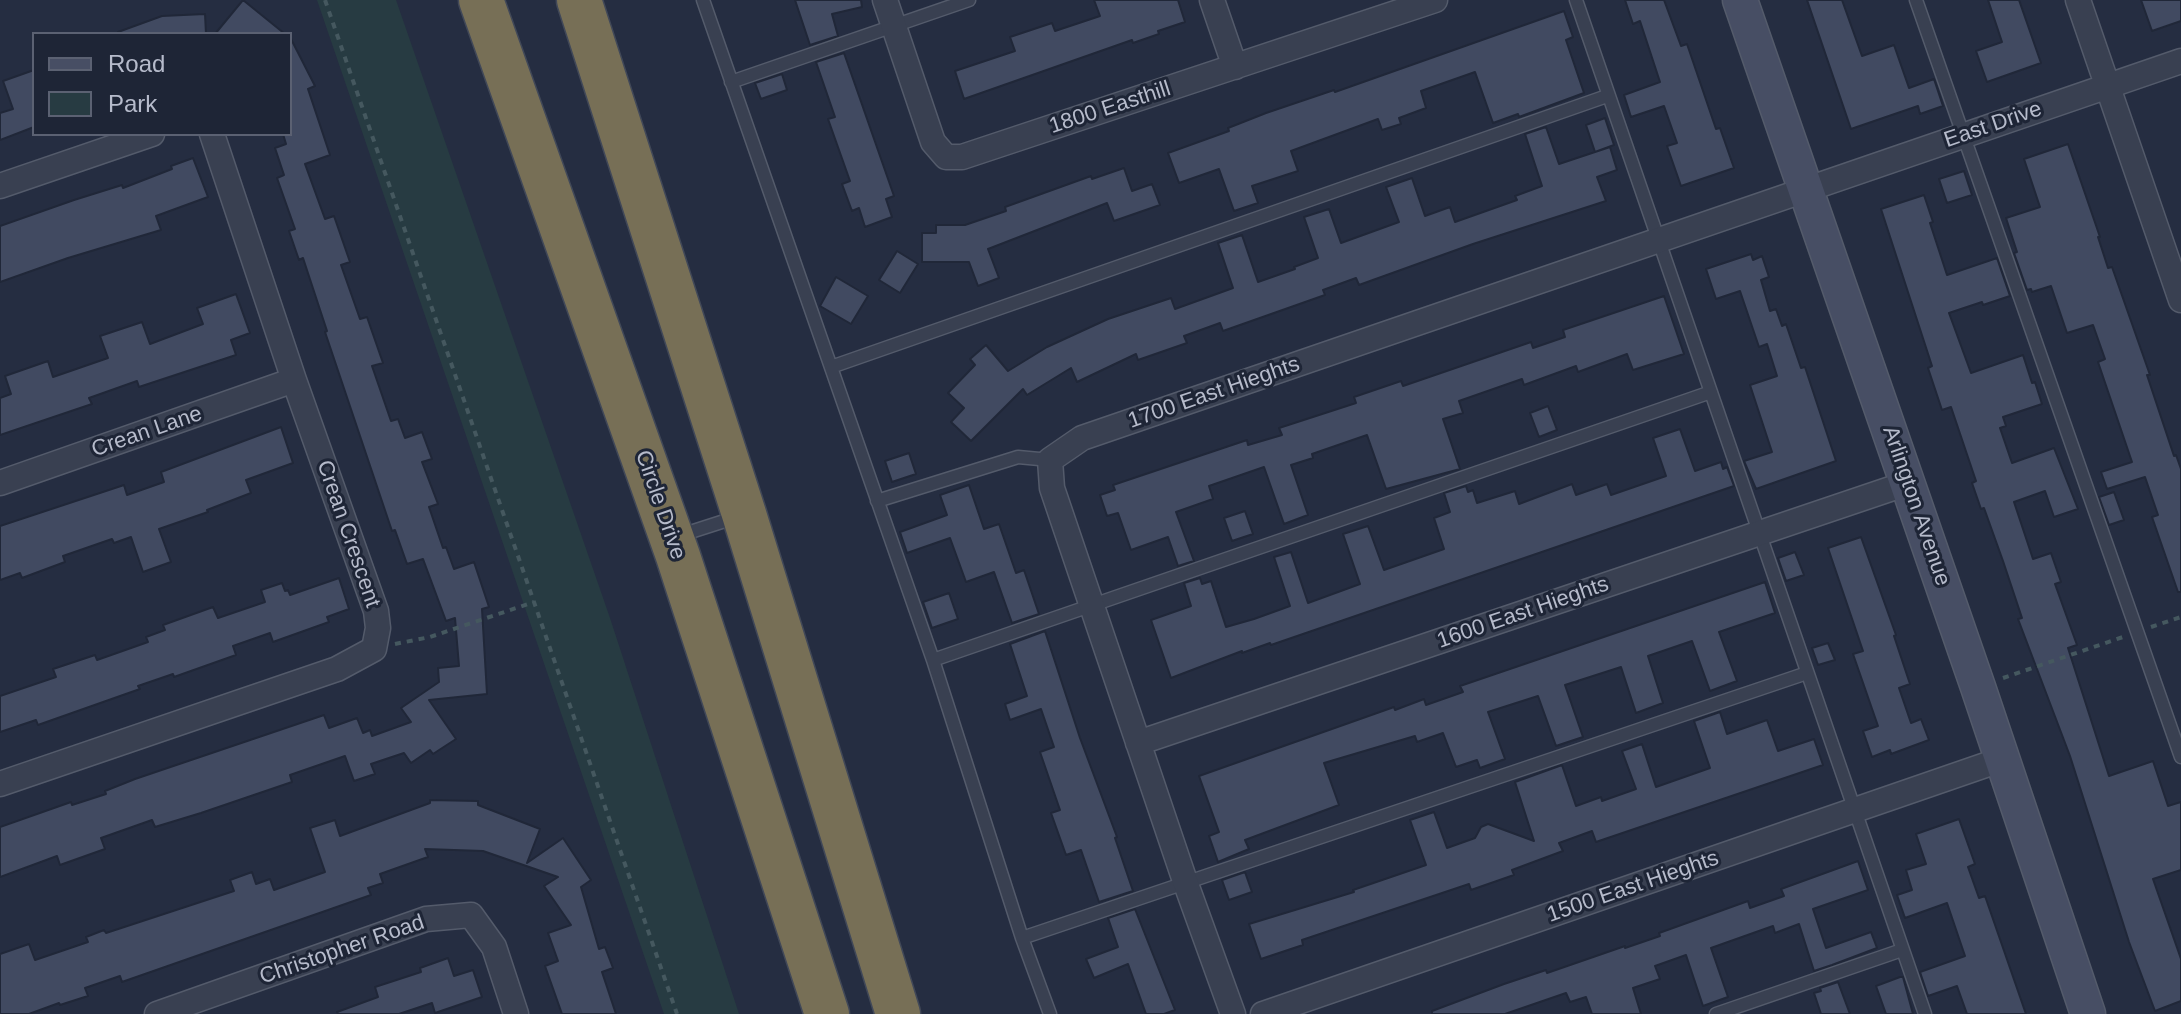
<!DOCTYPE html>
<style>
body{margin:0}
#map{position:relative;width:2181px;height:1014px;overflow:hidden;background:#252d41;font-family:Helvetica,sans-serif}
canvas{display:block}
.legend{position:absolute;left:32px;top:32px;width:260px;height:104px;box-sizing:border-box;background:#1e2536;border:2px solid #5b6172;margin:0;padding:10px 14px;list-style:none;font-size:24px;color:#b6bbcb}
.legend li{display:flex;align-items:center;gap:16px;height:40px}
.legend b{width:40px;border:2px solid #5b6172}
</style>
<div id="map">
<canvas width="2181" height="1014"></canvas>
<ul class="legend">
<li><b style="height:10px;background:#474e64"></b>Road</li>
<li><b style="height:22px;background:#273b42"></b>Park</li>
</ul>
</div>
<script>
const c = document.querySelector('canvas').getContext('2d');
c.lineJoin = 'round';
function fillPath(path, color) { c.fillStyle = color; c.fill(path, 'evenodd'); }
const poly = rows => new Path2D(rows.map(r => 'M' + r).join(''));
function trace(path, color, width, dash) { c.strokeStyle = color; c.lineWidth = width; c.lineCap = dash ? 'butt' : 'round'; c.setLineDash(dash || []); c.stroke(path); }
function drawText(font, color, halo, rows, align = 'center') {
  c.font = font + ' Helvetica,sans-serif'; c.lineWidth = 6; c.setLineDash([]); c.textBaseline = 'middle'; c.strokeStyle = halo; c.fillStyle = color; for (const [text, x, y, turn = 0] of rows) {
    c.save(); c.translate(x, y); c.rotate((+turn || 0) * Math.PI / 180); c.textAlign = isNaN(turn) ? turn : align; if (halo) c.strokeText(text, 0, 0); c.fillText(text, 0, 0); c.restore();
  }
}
fillPath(poly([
 [317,0,396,0,610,618,739,1014,664,1014]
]), '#273b42');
const building = poly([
 [243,0,285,34,215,34,243,0],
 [795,0,861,0,862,7,832,14,838,36,810,45,795,0],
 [1094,0,1178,0,1185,22,1158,31,1159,34,1133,43,1132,40,964,99,955,71,1015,51,1010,37,1052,23,1055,31,1100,16,1094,0],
 [1625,0,1664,0,1681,46,1687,44,1716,129,1720,128,1734,168,1681,186,1667,146,1677,143,1664,106,1631,117,1624,95,1660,82,1640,21,1633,24,1625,0],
 [1807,0,1842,0,1862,56,1894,45,1909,88,1934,79,1943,106,1920,114,1918,106,1851,129,1807,0],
 [1988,0,2019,0,2041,63,1987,82,1976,51,2002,42,1988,0],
 [2141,0,2181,0,2181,21,2152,31,2141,0],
 [1564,11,1573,37,1566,40,1584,93,1519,117,1518,114,1493,123,1475,72,1421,91,1426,108,1399,118,1401,124,1382,130,1378,119,1291,151,1298,171,1252,186,1258,203,1234,211,1219,169,1179,183,1168,153,1229,131,1228,128,1266,113,1334,90,1335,92,1564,11],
 [205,14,206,34,118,34,118,32,162,16,205,14],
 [290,37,315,86,308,89,330,155,305,164,325,219,334,216,350,262,341,265,360,319,367,317,383,363,372,366,391,421,398,419,405,438,422,432,432,459,422,462,438,504,429,507,443,548,446,547,454,569,474,562,489,607,482,609,487,694,429,700,456,739,433,754,430,750,411,763,404,753,371,764,375,774,354,781,345,756,290,775,292,782,201,813,155,827,152,820,101,838,105,849,60,865,57,856,0,877,0,827,71,802,72,805,106,794,105,791,135,779,324,715,329,728,357,718,363,733,370,730,372,736,411,722,401,708,439,682,438,668,459,666,455,618,446,621,423,559,407,564,395,530,392,531,325,332,327,331,303,258,299,260,289,231,295,229,277,178,284,175,275,148,286,144,283,134,290,134,290,37],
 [844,53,894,196,886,199,892,217,865,227,859,208,852,211,842,184,850,181,828,119,835,117,816,62,844,53],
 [34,70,34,127,0,140,0,113,13,109,3,81,34,70],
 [782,74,787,90,761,99,755,83,782,74],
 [1605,118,1614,145,1595,152,1586,125,1605,118],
 [1546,127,1559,164,1610,147,1617,170,1597,177,1606,201,1473,244,1359,285,1356,278,1323,290,1325,295,1223,331,1220,323,1184,336,1187,343,1138,360,1136,354,1077,382,1071,368,1027,395,1023,389,971,441,951,422,964,408,948,393,975,365,970,359,986,345,1008,371,1047,347,1108,319,1171,298,1175,309,1233,288,1218,243,1242,235,1258,282,1295,269,1294,267,1318,258,1304,217,1329,209,1341,243,1399,222,1386,187,1412,178,1425,216,1450,207,1455,222,1517,200,1515,196,1542,186,1525,134,1546,127],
 [2068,144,2100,237,2098,237,2108,268,2112,267,2150,375,2147,375,2174,456,2176,455,2181,469,2181,592,2178,592,2152,517,2158,515,2145,477,2107,489,2101,472,2132,462,2098,362,2105,359,2093,325,2067,333,2051,286,2032,292,2031,289,2027,290,2014,253,2017,252,2006,218,2040,207,2024,159,2068,144],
 [193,158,208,197,156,216,161,230,68,258,0,282,0,226,74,200,122,185,123,188,172,169,171,166,193,158],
 [1124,168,1132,191,1152,184,1160,205,1114,221,1107,203,988,249,999,278,978,286,969,262,922,262,922,233,936,233,936,225,965,225,1006,211,1005,207,1091,176,1092,179,1124,168],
 [1964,171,1972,195,1947,203,1939,179,1964,171],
 [1924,195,1933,222,1930,223,1947,275,1997,258,2010,296,1983,305,1982,302,1949,313,1971,373,2023,355,2032,383,2035,382,2042,404,2003,417,2006,426,2000,428,2012,463,2054,448,2078,509,2054,517,2045,491,2014,502,2033,559,2051,553,2061,582,2055,584,2077,645,2068,648,2109,776,2153,761,2168,806,2181,802,2181,870,2153,879,2181,959,2181,1001,2155,1011,2129,942,2070,756,2018,619,2022,618,2003,561,1984,508,1981,509,1972,483,1976,481,1951,407,1942,410,1928,368,1932,366,1881,209,1924,195],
 [897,251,918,264,900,293,879,280,897,251],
 [1751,254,1753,260,1762,256,1769,277,1761,280,1770,311,1776,309,1782,326,1786,324,1801,368,1805,367,1836,461,1756,489,1744,461,1772,452,1750,385,1777,376,1767,344,1759,347,1740,291,1716,299,1706,269,1751,254],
 [836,277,868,296,851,324,820,306,836,277],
 [236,294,250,333,231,340,236,355,139,387,137,381,89,398,92,404,0,435,0,398,11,394,5,376,48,361,53,377,108,358,100,336,142,322,150,344,203,324,197,308,236,294],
 [1664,296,1684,354,1633,370,1627,354,1578,372,1576,366,1524,385,1522,379,1459,401,1463,413,1443,419,1460,469,1386,489,1367,435,1312,454,1313,458,1291,465,1308,515,1284,524,1264,467,1209,486,1213,499,1176,512,1194,561,1178,566,1168,537,1131,550,1118,513,1107,516,1100,495,1115,490,1113,485,1247,440,1248,445,1282,435,1279,428,1356,403,1354,397,1401,381,1403,386,1531,342,1533,348,1565,337,1563,330,1664,296],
 [1548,406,1557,430,1539,437,1530,413,1548,406],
 [281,427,293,463,246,480,251,493,207,510,208,512,159,529,171,562,143,572,131,537,114,543,112,539,63,556,65,562,22,578,20,573,0,580,0,526,124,485,127,495,164,482,161,472,281,427],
 [1680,429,1695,471,1721,462,1723,469,1727,467,1734,486,1271,645,1270,643,1242,653,1242,651,1171,678,1151,620,1191,606,1184,583,1200,578,1202,584,1211,581,1226,627,1254,619,1290,606,1274,557,1291,552,1308,603,1360,584,1343,534,1368,526,1384,570,1444,549,1434,518,1450,512,1444,493,1466,486,1468,492,1473,490,1477,503,1515,491,1519,504,1572,484,1576,495,1607,484,1611,495,1666,476,1653,438,1680,429],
 [909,453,916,474,892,482,885,461,909,453],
 [969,485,984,529,999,524,1016,573,1024,570,1039,614,1012,623,994,572,966,582,950,538,907,553,900,532,947,515,940,495,969,485],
 [2114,492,2124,520,2109,525,2099,497,2114,492],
 [1245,511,1253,534,1232,541,1224,518,1245,511],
 [1861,537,1896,635,1894,636,1910,684,1899,688,1911,723,1921,719,1929,740,1891,754,1890,750,1872,757,1863,731,1878,726,1853,654,1863,651,1828,548,1861,537],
 [1795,552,1804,575,1786,581,1778,558,1795,552],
 [339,578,349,609,327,617,329,622,273,642,270,633,233,646,236,655,174,677,173,674,138,686,140,689,38,725,36,720,0,732,0,696,56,677,53,669,95,655,97,660,148,642,146,637,165,630,163,625,213,607,218,618,265,602,261,590,282,583,285,591,288,590,290,595,339,578],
 [1765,582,1775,613,1719,632,1737,681,1710,691,1692,641,1648,656,1663,703,1636,713,1621,667,1565,685,1583,737,1556,746,1538,696,1488,712,1505,759,1480,768,1477,760,1456,767,1443,733,1417,742,1415,736,1324,763,1339,805,1245,840,1249,849,1218,862,1209,836,1219,832,1199,776,1394,707,1395,710,1424,699,1426,705,1463,692,1460,686,1765,582],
 [949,593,958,619,932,628,923,602,949,593],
 [1045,631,1080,738,1117,837,1115,838,1133,891,1099,902,1081,850,1066,855,1051,813,1060,810,1040,752,1054,747,1041,709,1010,720,1005,704,1027,696,1010,644,1045,631],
 [1828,643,1835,660,1818,665,1812,648,1828,643],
 [1720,712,1727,734,1767,720,1778,751,1814,739,1823,765,1596,842,1592,831,1559,843,1563,851,1512,870,1514,875,1471,890,1469,884,1302,940,1303,945,1261,959,1249,924,1354,892,1353,890,1426,865,1410,820,1434,812,1447,848,1475,838,1481,827,1488,824,1534,841,1515,782,1562,765,1576,806,1601,797,1602,801,1636,789,1622,751,1642,744,1656,787,1710,768,1694,721,1720,712],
 [430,800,478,801,478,805,540,829,527,863,563,838,591,880,581,887,599,949,605,947,613,968,602,972,616,1014,562,1014,545,966,558,961,548,933,571,925,544,886,558,877,483,851,425,849,428,857,380,874,383,883,368,888,371,895,122,982,120,976,85,988,88,996,60,1005,59,1003,29,1014,0,1014,0,954,29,944,35,960,88,942,86,937,104,930,106,933,234,891,230,880,252,872,256,884,270,879,274,890,325,872,310,828,335,820,340,836,430,803,430,800],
 [1959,819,1975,864,1968,867,1979,898,1985,896,2026,1014,1967,1014,1957,986,1928,996,1920,972,1965,956,1947,903,1905,918,1897,895,1912,890,1906,870,1926,864,1916,834,1959,819],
 [1858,861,1868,890,1813,909,1826,948,1871,932,1877,948,1832,965,1814,971,1799,924,1775,933,1773,926,1711,948,1728,997,1703,1006,1686,955,1655,966,1660,979,1633,988,1641,1014,1592,1014,1586,997,1570,1002,1566,993,1505,1014,1432,1014,1432,1011,1504,984,1546,970,1547,973,1625,946,1625,948,1660,936,1659,933,1748,901,1750,908,1784,896,1781,889,1858,861],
 [1245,872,1252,892,1229,900,1222,880,1245,872],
 [1135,909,1175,1010,1164,1014,1146,1014,1128,964,1094,978,1086,959,1118,947,1108,918,1135,909],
 [448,958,454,976,473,970,482,997,435,1013,432,1003,399,1014,338,1014,337,1012,378,997,375,987,421,972,420,968,448,958],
 [1900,977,1903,977,1913,1014,1886,1014,1876,986,1900,977],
 [1838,982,1850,1014,1821,1014,1814,993,1821,991,1820,988,1838,982]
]);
fillPath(building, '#414a61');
trace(building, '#202738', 2);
const lane = poly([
 [703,0,933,660,1022,938,1050,1014],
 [1576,0,1925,1014],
 [1916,0,2181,757],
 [731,82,969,0],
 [831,367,1607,96],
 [877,501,1018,457,1050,460],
 [678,536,737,517],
 [933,660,1711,392],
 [1022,938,1807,673],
 [1716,1014,1902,950]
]);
const street = poly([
 [885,0,933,142,946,157,962,157,1435,0],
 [1212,0,1235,67],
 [2078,0,2181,300],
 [0,186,152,134],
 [0,483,294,380],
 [1138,743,1908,483],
 [0,784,337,669,374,649,378,628,376,611,294,380,212,134],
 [157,1014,426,919,471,915,494,947,516,1014],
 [1233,1014,1186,884,1052,488,1050,460,1082,438,2181,61],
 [1263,1014,2003,759]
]);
const secondary = poly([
 [1740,0,1978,687,2088,1014]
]);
const highway = poly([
 [481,0,678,556,827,1014],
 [579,0,744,514,898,1014]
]);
trace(lane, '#545b6b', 15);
trace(street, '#545b6b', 27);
trace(secondary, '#545b6b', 37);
trace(highway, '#414858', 47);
trace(poly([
 [325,0,677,1014],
 [2151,627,2181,617],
 [395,644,430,637,534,602],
 [2003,678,2123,637]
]), '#45585f', 4, [6, 6]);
trace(lane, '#394051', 12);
trace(street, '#394051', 24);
trace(secondary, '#474e64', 34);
trace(highway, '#776f56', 44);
drawText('22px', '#b6bbcb', '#1e2536', [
 ["1800 Easthill",1110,108,-18],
 ["East Drive",1993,125,-19],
 ["1700 East Hieghts",1214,393,-19],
 ["Crean Lane",147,432,-19],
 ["Circle Drive",660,505,71],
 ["Arlington Avenue",1916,506,71],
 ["Crean Crescent",348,534,71],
 ["1600 East Hieghts",1523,613,-19],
 ["1500 East Hieghts",1633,887,-19],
 ["Christopher Road",342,950,-19]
]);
</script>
